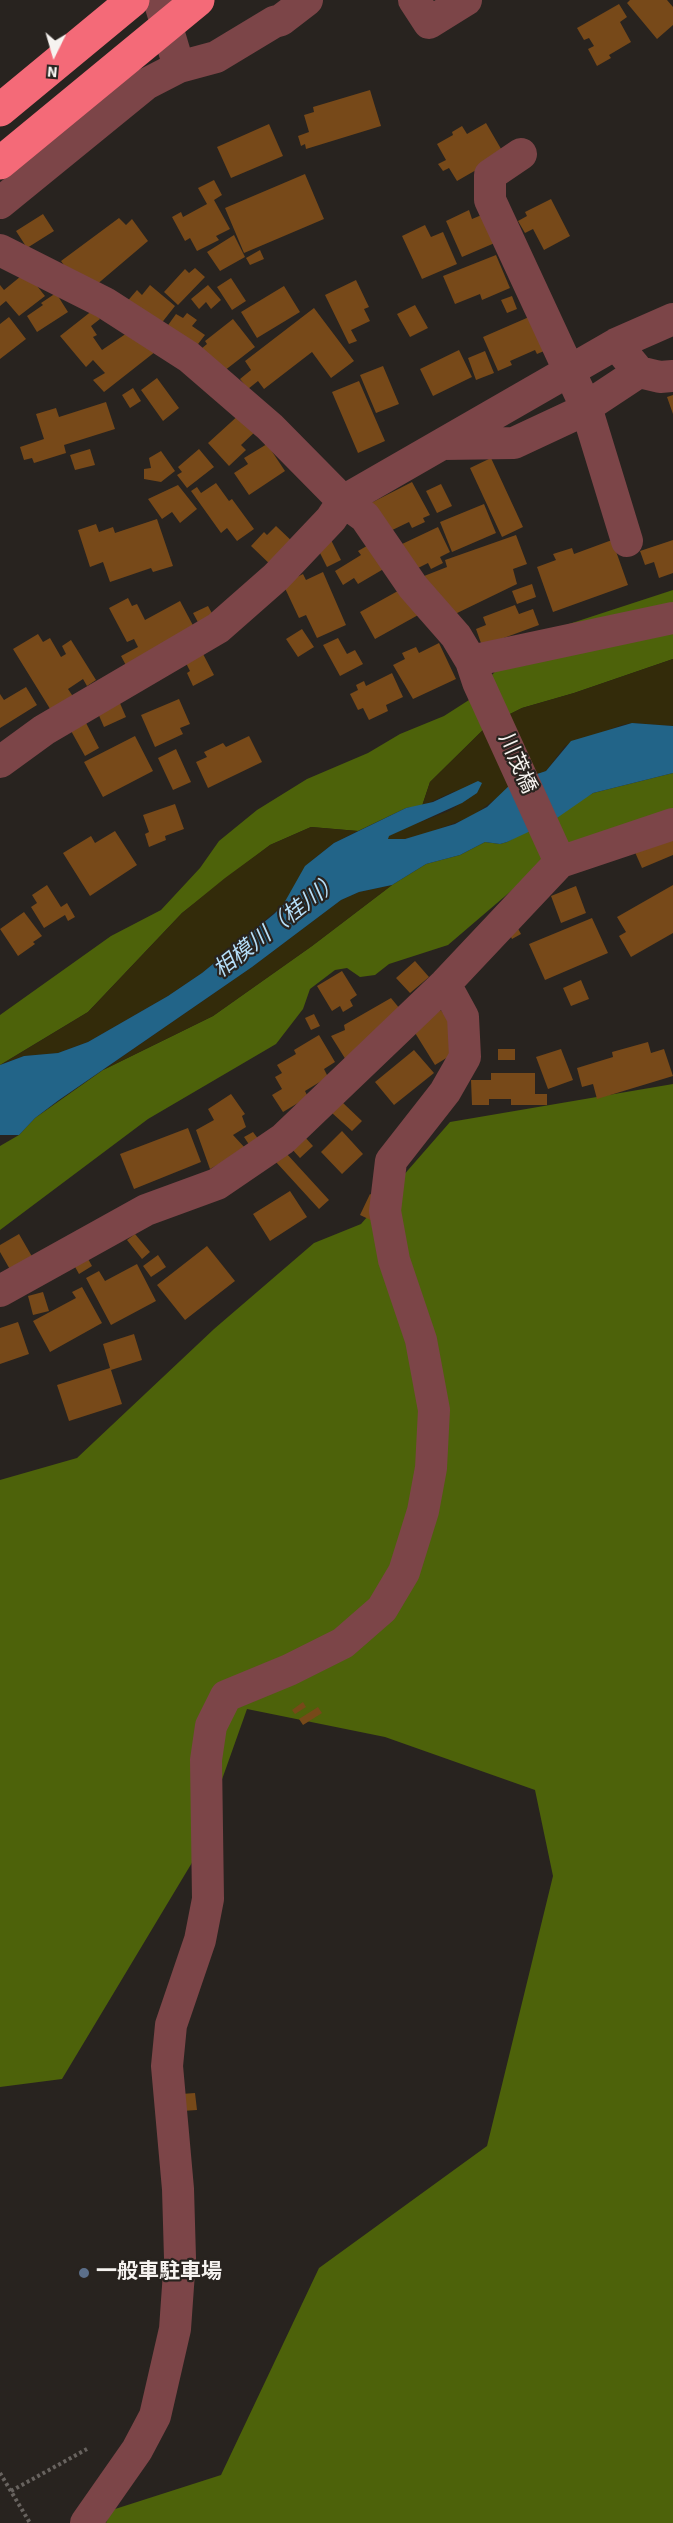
<!DOCTYPE html>
<meta charset="utf-8">
<style>
body{margin:0}
#map{position:relative;width:673px;height:2523px;overflow:hidden;background:#28231f;font-family:"Source Sans 3",sans-serif}
canvas{display:block}
.north{position:absolute;left:24px;top:24px;width:60px;height:60px;-webkit-text-stroke:4px #28231f;paint-order:stroke;rotate:185deg;font-size:16px;font-weight:700;line-height:24px;text-align:center;color:#f6f3f0}
.north::after{content:'';display:block;margin:auto;width:21px;height:27px;background:#f6f3f0;clip-path:polygon(50% 0,100% 100%,50% 72%,0 100%)}
</style>
<div id="map">
<canvas width="673" height="2523"></canvas>
<div class="north">N</div>
</div>
<script>
const c = document.querySelector('canvas').getContext('2d');
c.lineJoin = 'round';
function fillPath(path, color) { c.fillStyle = color; c.fill(path, 'evenodd'); }
const poly = rows => new Path2D(rows.map(r => 'M' + r).join(''));
function trace(path, color, width, dash) { c.strokeStyle = color; c.lineWidth = width; c.lineCap = dash ? 'butt' : 'round'; c.setLineDash(dash || []); c.stroke(path); }
function drawText(font, color, halo, rows, align = 'center') {
  c.font = font + ' "Source Sans 3","Noto Sans JP",sans-serif'; c.lineWidth = 4.5; c.setLineDash([]); c.textBaseline = 'middle'; c.strokeStyle = halo; c.fillStyle = color; for (const [text, x, y, turn = 0] of rows) {
    c.save(); c.translate(x, y); c.rotate((+turn || 0) * Math.PI / 180); c.textAlign = isNaN(turn) ? turn : align; if (halo) c.strokeText(text, 0, 0); c.fillText(text, 0, 0); c.restore();
  }
}
fillPath(poly([
 [673,590,673,659,574,693,522,708,488,725,430,782,422,806,406,808,358,831,311,827,270,845,182,913,88,1012,0,1065,0,1015,111,936,161,910,200,868,219,841,257,810,307,779,368,753,400,734,444,716,469,700,526,638],
 [673,773,673,812,566,844,448,945,389,964,375,975,360,977,347,968,335,970,310,989,303,1009,276,1044,148,1119,0,1230,0,1146,19,1135,35,1118,103,1070,213,1016,312,946,392,885,426,864,460,855,485,842,500,844,507,842,593,793],
 [673,1084,673,2523,106,2523,112,2510,221,2475,319,2268,487,2146,553,1876,535,1790,385,1737,247,1709,193,1861,62,2079,0,2087,0,1480,77,1458,214,1329,314,1243,361,1224,450,1122]
]), '#4d620a');
fillPath(poly([
 [673,659,673,726,632,723,622,725,565,746,546,771,513,782,501,795,471,817,425,834,405,839,388,839,388,836,407,827,449,811,477,793,455,791,422,806,430,782,488,725,522,708,574,693],
 [311,827,358,831,334,843,311,861,283,905,202,973,168,996,88,1042,58,1053,24,1056,2,1064,88,1012,182,913,225,878,270,845],
 [392,885,312,946,213,1016,103,1070,252,967,341,900,359,892]
]), '#332b0a');
fillPath(poly([
 [632,723,673,726,673,773,593,793,554,820,507,842,500,844,485,842,460,855,426,864,392,885,359,892,341,900,252,967,59,1100,35,1118,19,1135,0,1135,0,1065,24,1056,58,1053,88,1042,168,996,202,973,274,914,283,905,305,866,334,843,406,808,433,802,478,781,482,783,477,793,462,803,389,836,388,839,405,839,455,824,487,807,513,782,546,771,571,741]
]), '#226488');
fillPath(poly([
 [630,0,667,0,673,7,673,25,657,39,627,3],
 [619,4,627,17,620,22,631,42,609,55,611,58,597,66,588,49,594,46,589,38,584,40,577,28],
 [370,90,381,126,306,149,305,144,301,146,298,136,309,132,304,115,314,112,313,107],
 [486,123,504,154,457,181,449,168,443,171,438,164,446,160,437,144,453,135,452,132,462,126,467,134],
 [269,124,283,156,231,178,217,147],
 [305,174,324,219,244,253,225,208],
 [214,180,222,195,214,200,230,229,216,236,219,240,197,251,190,238,185,241,172,217,181,212,183,217,207,204,198,188],
 [551,199,570,236,544,250,533,229,525,233,518,221,527,216,525,212],
 [469,210,472,219,484,214,497,242,462,257,446,221],
 [43,214,54,231,27,248,16,231],
 [119,218,126,225,132,219,148,241,95,286,72,276,61,261],
 [425,225,431,237,443,232,457,264,422,279,402,236],
 [234,235,245,257,220,271,207,252],
 [260,250,264,259,250,265,246,258],
 [496,255,510,288,482,300,480,294,455,304,443,276],
 [195,268,205,277,178,305,164,292,185,269,189,273],
 [26,272,45,296,19,316,6,301,0,306,0,285,4,290],
 [231,278,246,301,232,310,217,287],
 [356,280,369,307,364,309,370,321,351,330,357,341,349,344,325,295],
 [150,285,175,306,160,325,125,304,137,290,142,295],
 [208,285,221,300,211,309,206,302,199,309,191,299],
 [284,286,300,312,257,338,241,312],
 [56,293,68,312,37,332,27,316,43,305,41,303],
 [512,296,517,309,507,313,501,300],
 [415,305,428,328,410,337,397,314],
 [314,308,354,361,331,378,312,352,264,389,258,381,248,389,240,379,251,370,245,361],
 [93,310,100,319,91,326,97,335,93,337,102,350,130,331,160,348,104,392,93,380,105,373,93,360,86,367,60,336],
 [187,313,197,320,192,326,205,335,195,348,166,328,176,314,183,318],
 [9,317,26,339,0,359,0,324],
 [529,317,544,351,537,354,535,350,510,361,512,365,498,371,483,337],
 [233,319,255,347,224,371,201,349,207,344,205,341],
 [459,350,472,377,433,396,420,369],
 [485,351,494,373,476,380,468,358],
 [383,366,399,404,376,413,360,375],
 [157,378,179,408,163,421,141,390],
 [359,381,385,441,358,453,332,392],
 [133,388,141,401,130,408,122,395],
 [673,395,673,414,667,397],
 [106,402,115,429,64,445,66,453,34,463,32,458,24,460,20,447,44,439,36,414,56,408,59,417],
 [241,413,257,430,241,445,246,450,229,466,208,443],
 [267,444,285,471,249,495,234,473,248,464,244,458],
 [90,449,95,465,75,470,70,455],
 [199,449,214,467,187,488,177,475,182,472,178,467],
 [161,451,175,471,161,482,144,479,144,469,151,468,149,458],
 [491,458,523,527,502,537,470,468],
 [412,482,430,515,423,518,425,522,412,528,409,522,386,533,371,503],
 [216,483,229,501,232,499,254,529,237,541,227,528,221,533,191,491,197,487,201,493],
 [441,484,452,506,437,513,426,491],
 [178,485,197,509,180,523,172,512,162,519,148,499],
 [484,504,496,533,452,552,440,522],
 [157,519,173,566,153,572,151,568,110,582,103,562,90,567,78,530,96,524,99,532,113,527,115,533],
 [276,526,296,545,274,568,251,546,264,532,267,535],
 [438,527,450,552,440,557,443,563,431,569,428,563,416,569,400,545],
 [516,535,527,564,513,569,517,584,453,615,419,578,447,567,445,560],
 [330,538,341,560,327,567,316,545],
 [612,540,628,585,553,612,537,567,556,560,553,554,572,548,574,554],
 [673,540,673,573,659,578,654,562,645,565,640,551],
 [372,543,387,567,358,584,354,578,343,585,335,571,361,555,358,551],
 [323,572,346,625,317,638,306,615,299,618,283,584,303,574,306,580],
 [532,584,536,597,517,604,512,591],
 [405,587,420,614,375,639,360,612],
 [128,598,132,606,137,604,145,620,180,601,196,631,128,669,121,656,138,647,134,639,127,642,109,608],
 [515,605,519,614,533,609,539,625,482,646,476,629,486,625,483,617],
 [208,606,215,619,200,626,193,613],
 [302,629,314,647,298,657,286,639],
 [38,634,43,642,50,638,61,657,66,654,62,646,71,640,96,680,87,686,83,679,68,689,74,698,52,712,13,649],
 [338,638,347,654,355,650,363,664,340,676,323,645],
 [439,643,456,679,413,699,393,665,405,659,402,653,416,647,419,653],
 [202,652,214,675,193,686,187,673,190,671,185,661],
 [392,673,403,697,386,705,388,711,369,720,363,708,358,710,350,694,358,690,356,685,364,681,366,686],
 [26,687,37,705,0,728,0,694,4,700],
 [179,699,190,724,180,728,183,734,155,747,141,715],
 [119,701,126,717,104,727,97,711],
 [85,721,99,748,85,756,70,729],
 [135,736,153,771,103,797,84,762],
 [249,736,262,762,208,788,196,762,207,757,204,752,223,743,226,747],
 [176,749,191,782,173,790,158,758],
 [175,804,184,829,165,836,166,840,149,847,145,834,149,832,143,815],
 [115,831,137,865,90,896,63,853,91,836,95,843],
 [673,835,673,855,642,868,634,850],
 [47,885,61,907,67,903,75,917,68,921,65,915,44,928,31,907,37,903,32,895],
 [673,885,673,933,631,957,619,936,626,932,617,917],
 [576,886,586,913,561,923,551,896],
 [24,912,42,936,33,942,35,944,18,956,0,929],
 [592,918,608,953,545,980,529,944],
 [516,925,521,934,512,939,507,929],
 [415,961,429,977,410,993,396,978],
 [342,971,357,995,350,1000,353,1006,343,1012,340,1006,332,1011,317,986],
 [581,980,589,999,571,1006,563,988],
 [391,998,400,1009,346,1060,331,1036,345,1030,344,1025],
 [451,1009,461,1049,435,1065,412,1028,441,1010,443,1013],
 [314,1014,320,1026,311,1030,305,1018],
 [319,1035,335,1062,324,1069,328,1077,305,1091,308,1097,283,1112,272,1095,282,1089,275,1077,282,1073,277,1065,296,1054,294,1050],
 [648,1042,651,1053,664,1049,673,1076,597,1099,593,1084,582,1087,577,1068,613,1057,612,1052],
 [498,1049,515,1049,515,1060,498,1060],
 [561,1049,573,1080,548,1089,536,1057],
 [414,1050,434,1073,394,1105,375,1082],
 [491,1073,535,1073,535,1094,547,1094,547,1105,511,1105,511,1099,489,1099,489,1105,472,1105,471,1080,491,1080],
 [231,1094,245,1114,242,1116,246,1127,233,1135,246,1149,210,1169,196,1130,214,1120,208,1109],
 [342,1102,362,1121,352,1131,332,1113],
 [188,1128,201,1162,134,1189,120,1154],
 [342,1131,363,1154,342,1174,321,1152],
 [253,1132,259,1140,250,1146,244,1137],
 [304,1136,313,1146,300,1158,291,1148],
 [286,1153,329,1200,319,1209,276,1162],
 [290,1191,307,1217,270,1241,253,1214],
 [370,1194,389,1203,379,1224,360,1215],
 [19,1234,34,1260,12,1273,0,1252,0,1245],
 [135,1234,150,1252,142,1259,127,1240],
 [207,1246,235,1281,185,1320,157,1285],
 [158,1255,166,1267,151,1277,143,1266],
 [87,1257,92,1266,79,1274,74,1265],
 [137,1264,156,1301,111,1325,86,1278,99,1271,105,1281],
 [82,1287,102,1323,50,1352,33,1321,76,1298,72,1292],
 [43,1292,49,1311,33,1315,28,1296],
 [18,1322,29,1354,0,1364,0,1328],
 [134,1334,142,1360,111,1370,122,1404,69,1421,57,1385,110,1368,103,1344],
 [303,1702,306,1707,295,1714,292,1710],
 [318,1707,322,1713,303,1725,299,1719],
 [195,2093,197,2110,182,2111,181,2094]
]), '#774919');
trace(poly([
 [0,2473,30,2523],
 [11,2491,87,2449]
]), '#68635f', 4, [3, 3]);
trace(poly([
 [159,0,179,67],
 [414,0,429,23,466,0],
 [521,154,490,175,490,200,586,407,627,541],
 [0,203,146,84,179,67,216,57,274,22,281,20,307,0],
 [0,250,105,303,189,357,270,427,343,501,365,517,413,587,456,636,471,661,478,682,560,862],
 [625,355,639,372,660,377,673,376],
 [443,444,514,443,574,415,639,372],
 [471,661,673,618],
 [0,762,44,730,218,628,276,577,331,519,343,501,616,344,673,319],
 [0,1291,146,1210,217,1184,283,1139,445,984,560,862,673,824],
 [86,2523,137,2450,155,2416,175,2329,180,2258,178,2189,167,2066,171,2025,200,1940,208,1899,206,1760,211,1726,226,1696,289,1670,343,1643,382,1609,404,1572,423,1511,431,1468,434,1410,421,1340,394,1260,385,1211,391,1161,445,1092,465,1057,463,1017,445,984]
]), '#7c4548', 32);
trace(poly([
 [0,110,133,0]
]), '#f46a78', 33);
trace(poly([
 [0,163,198,0]
]), '#f46a78', 33);
for (const [x, y, r, color] of [
 [84,2273,6,"#5c6f8a"]
]) { const dot = new Path2D(); dot.arc(x, y, r, 0, 2 * Math.PI); c.fillStyle = color; c.fill(dot); trace(dot, '#28231f', 2); }
drawText('21px', '#f6f3f0', '#28231f', [
 ["川茂橋",516,764,66]
]);
drawText('bold 21px', '#f6f3f0', '#28231f', [
 ["一般車駐車場",96,2273]
], 'left');
drawText('italic 22px', '#b5def8', '#28231f', [
 ["相模川（桂川）",278,927,-38]
]);
</script>
